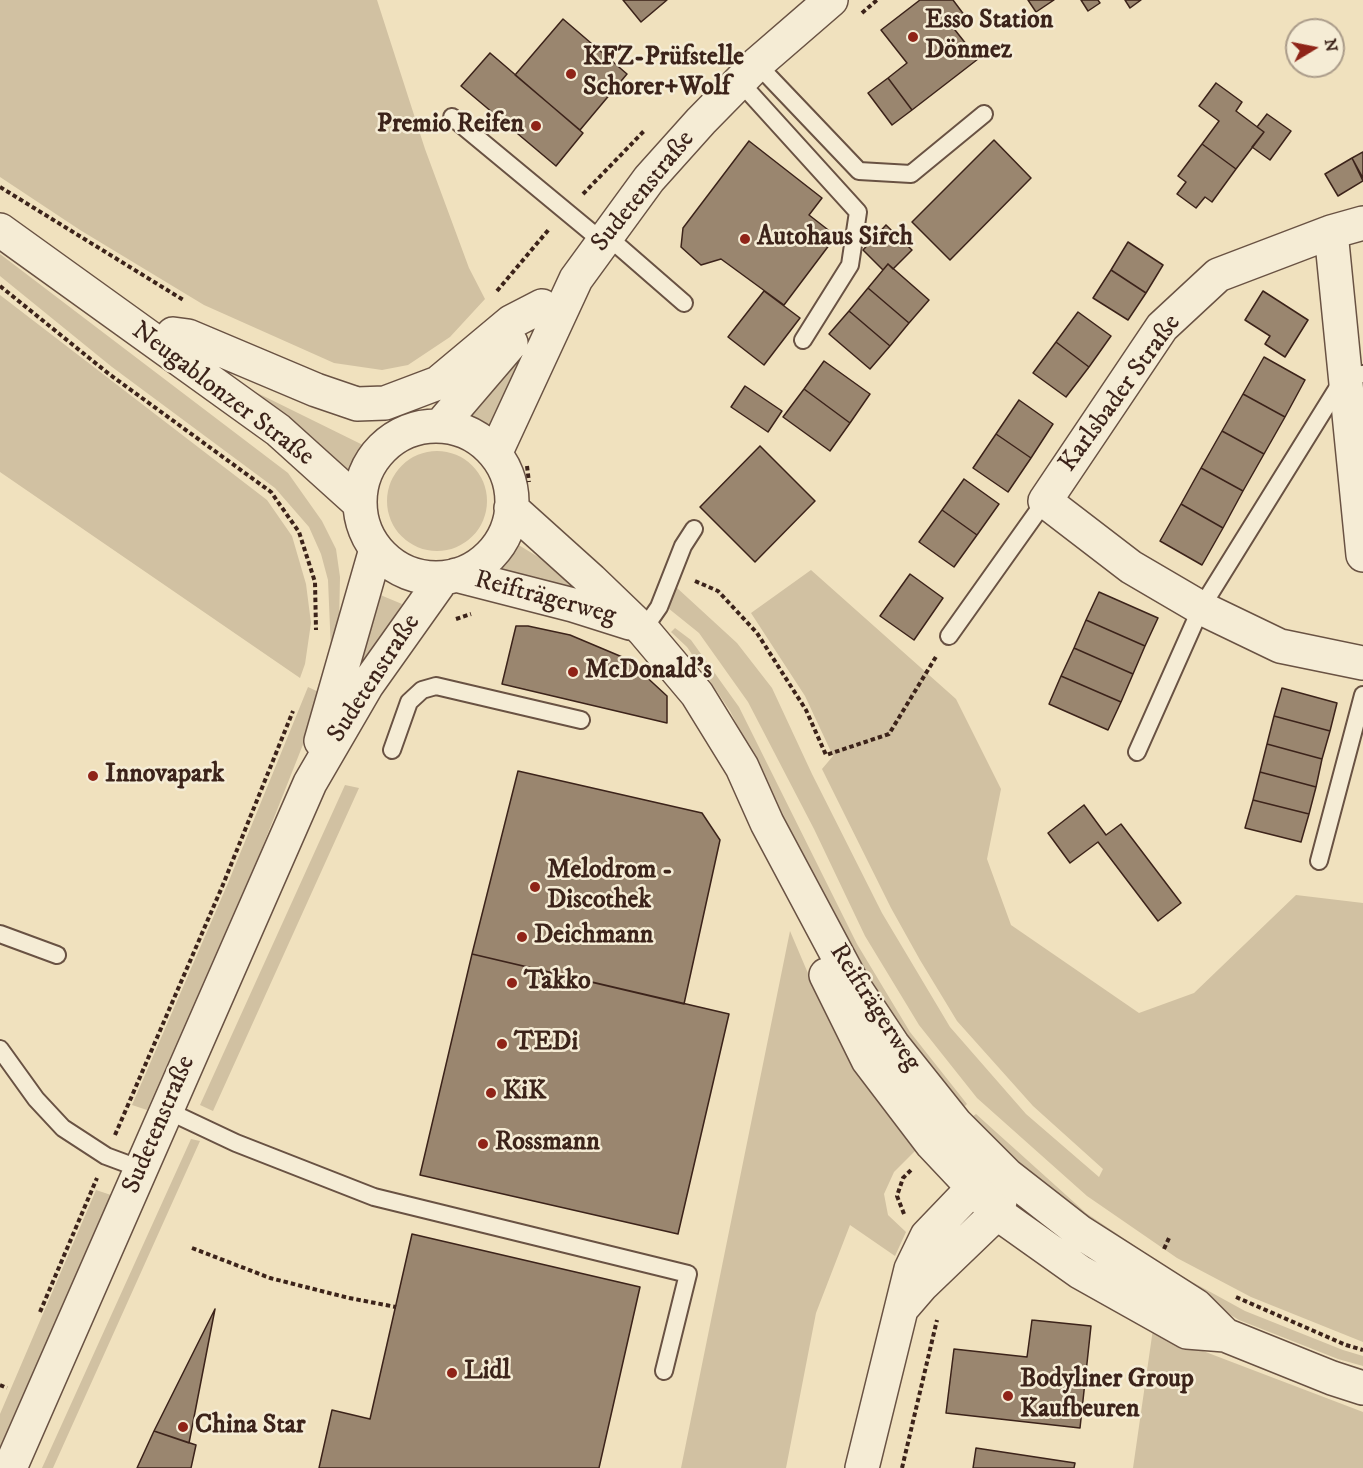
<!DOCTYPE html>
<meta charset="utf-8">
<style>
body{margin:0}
#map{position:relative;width:1363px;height:1468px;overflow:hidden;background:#f0e1be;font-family:"IM FELL DW Pica",serif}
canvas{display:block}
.north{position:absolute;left:1285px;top:18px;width:60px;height:60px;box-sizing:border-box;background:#f5ecd5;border:2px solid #ab9c8a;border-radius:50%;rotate:80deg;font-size:16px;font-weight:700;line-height:24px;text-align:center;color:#3c231a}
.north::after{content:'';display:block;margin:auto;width:21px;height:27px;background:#8f2418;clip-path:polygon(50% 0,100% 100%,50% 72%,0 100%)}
</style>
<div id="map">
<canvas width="1363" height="1468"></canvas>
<div class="north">N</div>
</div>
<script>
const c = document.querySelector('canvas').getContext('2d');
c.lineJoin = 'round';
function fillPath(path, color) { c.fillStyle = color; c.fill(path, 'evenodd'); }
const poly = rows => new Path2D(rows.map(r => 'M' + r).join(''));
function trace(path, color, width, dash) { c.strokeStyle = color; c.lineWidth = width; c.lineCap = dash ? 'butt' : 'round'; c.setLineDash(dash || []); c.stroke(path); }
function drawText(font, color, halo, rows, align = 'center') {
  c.font = font + ' "IM FELL DW Pica",serif'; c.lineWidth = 5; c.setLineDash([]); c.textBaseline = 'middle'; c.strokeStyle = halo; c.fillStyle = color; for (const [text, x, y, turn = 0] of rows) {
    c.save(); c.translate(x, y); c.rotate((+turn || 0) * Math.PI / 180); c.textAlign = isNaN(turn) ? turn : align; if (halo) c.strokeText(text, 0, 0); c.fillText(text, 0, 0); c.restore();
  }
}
fillPath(poly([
 [0,0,377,0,425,149,469,268,485,299,450,337,408,365,382,370,334,363,204,305,80,230,0,177],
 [0,254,288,473,322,521,336,549,340,577,339,624,331,651,328,580,321,554,309,527,275,488,112,367,0,276],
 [0,295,267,500,292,536,306,584,311,623,305,664,300,678,0,472],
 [542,324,487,429,464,417],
 [233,381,369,448,360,460,353,475,280,421],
 '387 501a50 50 0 1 1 100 0a50 50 0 1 1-100 0Z',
 [517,544,576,580,570,590,500,572,498,566,511,546],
 [811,570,956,699,1001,789,987,859,1011,925,1139,1013,1194,993,1296,895,1363,903,1363,1342,1251,1297,1177,1258,1087,1196,977,1098,919,1025,865,936,814,829,748,702,699,633,668,608,676,587,737,643,772,688,812,774,882,913,950,1027,1026,1114,1099,1177,1103,1169,1033,1106,957,1021,920,960,891,908,822,769,833,756,805,696,751,613],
 [378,594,402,604,362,674,353,669],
 [675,628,691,640,739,707,857,944,910,1032,967,1104,960,1111,897,1037,795,841,730,711,687,647,671,632],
 [308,687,323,694,262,848,147,1110,132,1105,228,883],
 [345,785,359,788,213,1111,200,1105],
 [790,931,807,971,848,1054,919,1147,894,1172,884,1194,888,1215,906,1232,895,1256,850,1225,816,1313,786,1468,681,1468],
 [976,1114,1086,1213,1153,1258,1148,1265,1084,1224,969,1119],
 [191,1139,200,1141,53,1468,42,1468],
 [96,1190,111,1195,0,1447,0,1414],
 [1165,1267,1245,1311,1343,1350,1363,1356,1363,1366,1338,1359,1239,1320,1180,1285],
 [1153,1329,1182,1343,1363,1412,1363,1468,1133,1468]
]), '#d1c1a2');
const building = poly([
 [623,0,667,0,641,22,623,0],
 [920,0,953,0,968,20,955,30,978,59,912,110,888,78,907,63,881,30,920,0],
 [1028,0,1054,0,1036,12,1028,0],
 [1081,0,1098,0,1100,3,1088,11,1081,0],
 [1125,0,1141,0,1130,8,1125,0],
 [563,19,627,74,580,130,515,75,563,19],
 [490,53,583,133,556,166,461,86,490,53],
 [888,78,912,110,892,125,868,93,888,78],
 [1216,83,1242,102,1236,111,1264,132,1236,169,1202,144,1219,121,1199,106,1216,83],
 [1267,114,1291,131,1270,160,1252,147,1264,132,1257,127,1267,114],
 [994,140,1031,178,950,260,912,222,994,140],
 [749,141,822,198,809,215,836,236,784,305,721,259,701,265,681,247,683,228,749,141],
 [1202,144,1236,169,1212,202,1205,197,1196,208,1177,194,1186,182,1178,176,1202,144],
 [1363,152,1363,178,1352,158,1363,152],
 [1352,158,1363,181,1338,196,1325,174,1352,158],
 [886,225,912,250,893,269,888,264,883,270,863,250,886,225],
 [1128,242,1163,265,1146,293,1111,270,1128,242],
 [888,264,929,300,909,323,868,288,888,264],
 [1111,270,1146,293,1128,320,1093,298,1111,270],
 [868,288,909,323,890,346,849,311,868,288],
 [764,291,800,318,764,365,728,337,764,291],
 [1263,291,1308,320,1285,357,1265,344,1270,336,1245,320,1263,291],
 [849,311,890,346,870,369,829,334,849,311],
 [1078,312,1111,336,1089,367,1056,342,1078,312],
 [1056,342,1089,367,1066,397,1033,373,1056,342],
 [1264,357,1305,380,1285,417,1243,394,1264,357],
 [824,361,870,394,850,423,804,389,824,361],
 [745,386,782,411,768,432,731,407,745,386],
 [804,389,850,423,830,451,783,417,804,389],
 [1243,394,1285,417,1264,454,1222,431,1243,394],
 [1019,400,1053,424,1031,458,996,434,1019,400],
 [1222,431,1264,454,1243,491,1201,468,1222,431],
 [996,434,1031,458,1008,492,973,468,996,434],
 [760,446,815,501,755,562,700,507,760,446],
 [1201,468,1243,491,1223,528,1181,504,1201,468],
 [964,479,999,504,977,535,942,510,964,479],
 [1181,504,1223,528,1202,565,1160,541,1181,504],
 [942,510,977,535,954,567,919,542,942,510],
 [910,574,943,598,914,640,880,616,910,574],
 [1099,592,1158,618,1145,646,1086,620,1099,592],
 [1086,620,1145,646,1133,674,1074,648,1086,620],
 [516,626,528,626,570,635,627,659,667,696,667,723,502,684,516,626],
 [1074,648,1133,674,1121,702,1061,676,1074,648],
 [1061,676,1121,702,1108,730,1049,704,1061,676],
 [1282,688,1337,703,1330,731,1274,716,1282,688],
 [1274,716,1330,731,1322,759,1267,744,1274,716],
 [1267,744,1322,759,1316,787,1260,772,1267,744],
 [518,771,702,813,720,840,684,1004,472,954,518,771],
 [1260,772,1316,787,1309,814,1253,800,1260,772],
 [1253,800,1309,814,1301,842,1245,828,1253,800],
 [1084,805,1106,835,1121,824,1181,903,1158,921,1098,842,1070,863,1048,833,1084,805],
 [472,954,729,1014,678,1234,420,1175,472,954],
 [412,1234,640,1287,599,1468,319,1468,332,1410,370,1419,412,1234],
 [215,1309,189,1443,154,1431,215,1309],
 [1032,1320,1091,1326,1080,1428,946,1413,954,1349,1027,1357,1032,1320],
 [154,1431,196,1445,191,1468,137,1468,154,1431],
 [976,1448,1075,1463,1074,1468,973,1468,976,1448]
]);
fillPath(building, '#9a866f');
trace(building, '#3c231a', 1.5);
const service = poly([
 [757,64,859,171,911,174,984,114],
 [740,82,858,212,850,265,803,340],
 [452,117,603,242],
 [607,236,684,303],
 [643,630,659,607,683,546,694,529],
 [949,636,1045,501],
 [392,750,409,702,422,690,436,686,581,720],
 [1137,752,1201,608,1345,376,1363,374],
 [1319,861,1363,695],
 [0,934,57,955],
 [0,1049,36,1099,63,1128,106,1156,141,1169],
 [166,1110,236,1143,374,1197,688,1274,664,1371]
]);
const minor = poly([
 [1363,223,1331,232,1363,555],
 [1331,232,1218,275,1162,327,1045,501,1131,567,1201,608,1280,646,1363,663],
 [903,1307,922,1285,997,1213,1004,1185],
 [862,1468,911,1269,927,1236,973,1188]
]);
const tertiary = poly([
 [0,230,278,430,360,504],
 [173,334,188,336,316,390,357,404,385,403,438,383,511,322,542,306],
 [440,426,511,343],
 '360 502a76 76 0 1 1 152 0a76 76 0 1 1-152 0Z',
 [495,454,576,279,603,242,649,179,701,121,757,64,831,0],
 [511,508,591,580,643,630,697,694,742,767,767,823,855,988,893,1045,956,1124,1007,1175,1080,1232,1196,1306,1225,1335],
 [456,575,573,605,630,623],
 [321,741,376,549],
 [826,975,868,1060,932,1144,997,1213,1080,1272,1187,1332,1225,1335,1332,1378,1363,1388],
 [10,1468,310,783,367,685,443,578]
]);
trace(service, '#695243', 20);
trace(minor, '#695243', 36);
trace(tertiary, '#695243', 36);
trace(poly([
 [862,13,877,0],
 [0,187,185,301],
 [583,194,644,131],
 [0,286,109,374,271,492,299,532,315,582,316,630],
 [497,291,550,228],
 [527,466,529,482],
 [695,581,718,591,757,633,806,710,826,755,889,734,937,655],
 [456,619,471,614],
 [115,1135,222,887,293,711],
 [904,1214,897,1196,903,1178,911,1170],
 [192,1248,270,1278,349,1298,396,1307],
 [1164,1249,1169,1238],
 [1236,1297,1346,1345,1363,1350],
 [40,1312,97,1178],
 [0,1385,7,1388],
 [902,1468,937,1320]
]), '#3c231a', 4, [4.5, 3]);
trace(service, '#f5ecd5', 16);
trace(minor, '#f5ecd5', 33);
trace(tertiary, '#f5ecd5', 33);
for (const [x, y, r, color] of [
 [913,37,6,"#8f2418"],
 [571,74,6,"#8f2418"],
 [536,126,6,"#8f2418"],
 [745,239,6,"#8f2418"],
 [573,672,6,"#8f2418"],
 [93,776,6,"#8f2418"],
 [535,887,6,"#8f2418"],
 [522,937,6,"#8f2418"],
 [512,983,6,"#8f2418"],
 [502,1044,6,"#8f2418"],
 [491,1093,6,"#8f2418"],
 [483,1144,6,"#8f2418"],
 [452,1373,6,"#8f2418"],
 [1008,1396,6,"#8f2418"],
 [183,1427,6,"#8f2418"]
]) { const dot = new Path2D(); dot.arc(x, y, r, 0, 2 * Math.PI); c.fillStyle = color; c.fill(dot); trace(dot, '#f5ecd5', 2); }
drawText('bold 26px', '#3c231a', '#f5ecd5', [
 ["Esso Station",925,22],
 ["Dönmez",925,52],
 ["KFZ-Prüfstelle",583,59],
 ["Schorer+Wolf",583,89],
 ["Premio Reifen",524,126,"right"],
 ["Autohaus Sirch",757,239],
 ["McDonald's",585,672],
 ["Innovapark",105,776],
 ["Melodrom -",547,872],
 ["Discothek",547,902],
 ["Deichmann",534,937],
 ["Takko",524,983],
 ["TEDi",514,1044],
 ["KiK",503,1093],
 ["Rossmann",495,1144],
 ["Lidl",464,1373],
 ["Bodyliner Group",1020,1381],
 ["Kaufbeuren",1020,1411],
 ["China Star",195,1427]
], 'left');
drawText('26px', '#3c231a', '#f5ecd5', [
 ["Sudetenstraße",644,192,-51],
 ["Karlsbader Straße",1121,394,-54],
 ["Neugablonzer Straße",222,395,37],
 ["Reifträgerweg",545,599,15],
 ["Sudetenstraße",375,679,-57],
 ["Reifträgerweg",874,1008,57],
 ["Sudetenstraße",160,1125,-67]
]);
</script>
